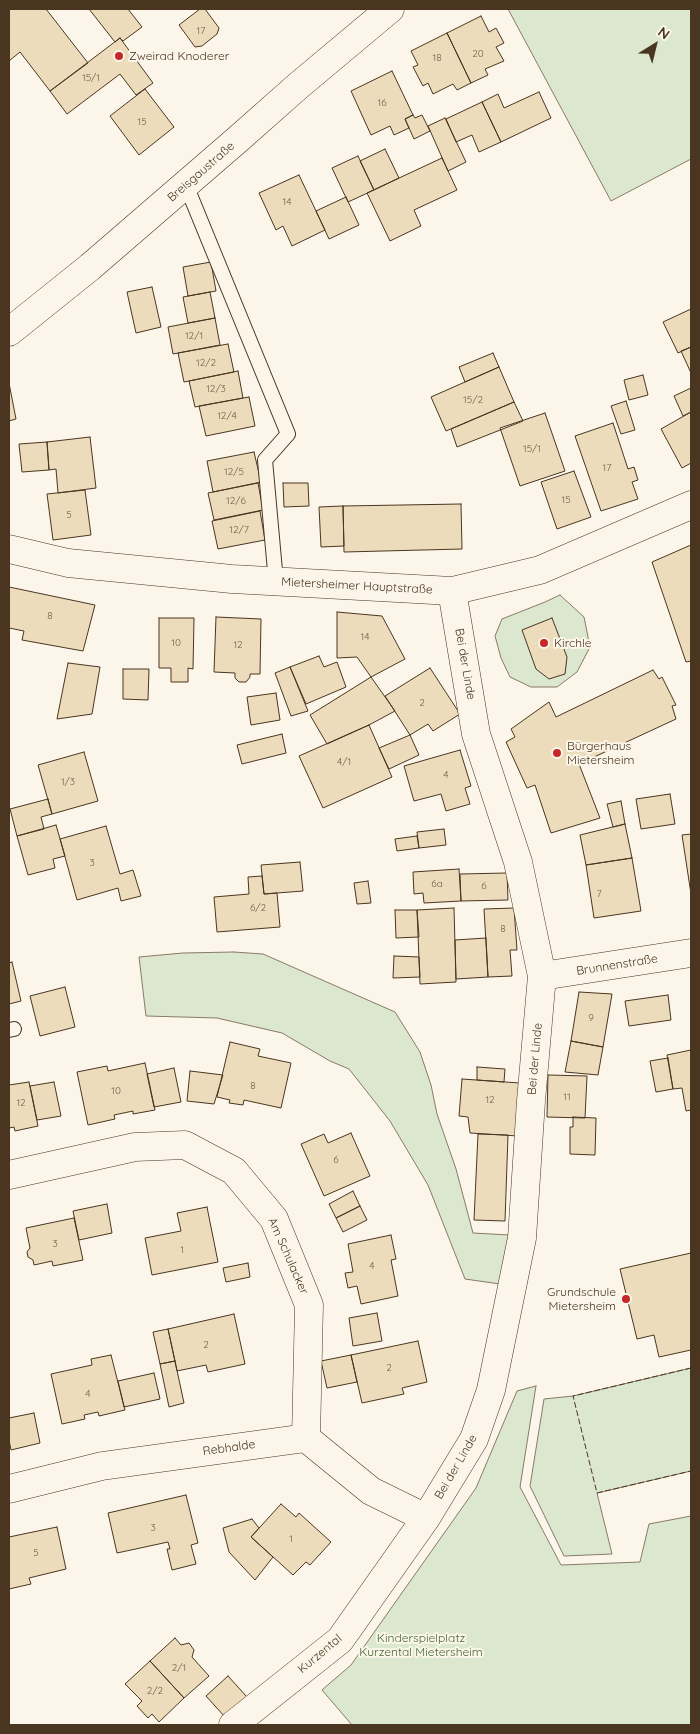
<!DOCTYPE html>
<meta charset="utf-8">
<style>
body{margin:0}
#map{position:relative;width:700px;height:1734px;overflow:hidden;background:#fbf6e9;font-family:Quicksand,sans-serif}
canvas{display:block}
.frame{position:absolute;inset:0;border:10px solid #4a3520;pointer-events:none}
.north{position:absolute;left:630px;top:20px;width:50px;height:50px;-webkit-text-stroke:4px #fbf6e9;paint-order:stroke;rotate:36deg;font-size:14px;font-weight:700;line-height:20px;text-align:center;color:#4a3520}
.north::after{content:'';display:block;margin:auto;width:18px;height:22px;background:#4a3520;clip-path:polygon(50% 0,100% 100%,50% 72%,0 100%)}
</style>
<div id="map">
<canvas width="700" height="1734"></canvas>
<div class="frame"></div>
<div class="north">N</div>
</div>
<script>
const c = document.querySelector('canvas').getContext('2d');
c.lineJoin = 'round';
function fillPath(path, color) { c.fillStyle = color; c.fill(path, 'evenodd'); }
const poly = rows => new Path2D(rows.map(r => 'M' + r).join(''));
function trace(path, color, width, dash) { c.strokeStyle = color; c.lineWidth = width; c.lineCap = dash ? 'butt' : 'round'; c.setLineDash(dash || []); c.stroke(path); }
function drawText(font, color, halo, rows, align = 'center') {
  c.font = font + ' Quicksand,sans-serif'; c.lineWidth = 4; c.setLineDash([]); c.textBaseline = 'middle'; c.strokeStyle = halo; c.fillStyle = color; for (const [text, x, y, turn = 0] of rows) {
    c.save(); c.translate(x, y); c.rotate((+turn || 0) * Math.PI / 180); c.textAlign = isNaN(turn) ? turn : align; if (halo) c.strokeText(text, 0, 0); c.fillText(text, 0, 0); c.restore();
  }
}
const green = poly([
 [508,9,691,9,691,159,611,201,508,9],
 [560,595,584,617,590,647,577,672,557,687,531,687,510,677,501,658,495,636,502,619,545,602,560,595],
 [234,952,263,954,395,1012,420,1052,431,1085,437,1114,456,1169,473,1233,510,1235,500,1284,465,1279,428,1185,390,1121,349,1069,330,1061,282,1033,217,1018,146,1016,139,957,183,953,234,952],
 [691,1368,691,1471,597,1493,612,1554,564,1556,530,1486,544,1399,573,1396,691,1368],
 [536,1386,520,1487,561,1565,640,1562,649,1524,691,1516,691,1725,352,1725,322,1690,351,1665,476,1488,517,1391,536,1386]
]);
fillPath(green, '#dce7d0');
trace(green, '#887966', 1);
const building = poly([
 [9,9,46,9,88,63,50,91,20,52,9,61,9,9],
 [89,9,128,9,142,27,123,41,120,38,115,42,89,9],
 [200,9,205,9,219,28,217,34,202,46,195,47,179,25,200,9],
 [481,16,489,32,496,28,504,43,496,47,504,61,485,69,488,75,471,83,447,33,481,16],
 [447,33,471,83,457,90,453,84,433,94,428,83,423,86,413,67,418,65,411,51,447,33],
 [120,38,153,83,136,95,120,74,67,114,50,91,120,38],
 [392,71,413,115,405,119,409,128,394,135,390,126,371,135,351,91,392,71],
 [145,89,174,127,139,155,110,116,145,89],
 [539,92,551,118,501,142,482,102,498,94,504,108,539,92],
 [482,102,501,142,479,152,472,135,456,142,446,119,482,102],
 [413,115,415,118,422,115,430,131,414,139,405,119,413,115],
 [445,118,466,162,448,171,428,126,445,118],
 [385,149,399,178,374,190,360,161,385,149],
 [358,156,374,190,348,202,332,168,358,156],
 [442,158,457,190,414,210,421,226,390,241,367,193,442,158],
 [299,175,325,230,292,246,283,226,276,230,259,193,299,175],
 [346,197,359,225,329,239,316,211,346,197],
 [211,262,216,291,188,296,183,267,211,262],
 [152,287,161,327,136,333,127,292,152,287],
 [210,292,215,318,188,323,183,297,210,292],
 [691,309,691,347,678,353,663,322,691,309],
 [215,318,220,345,173,354,168,327,215,318],
 [228,344,234,372,184,382,178,353,228,344],
 [691,347,691,373,681,351,691,347],
 [493,353,499,367,465,382,459,367,493,353],
 [499,367,514,402,446,431,431,397,499,367],
 [238,371,243,398,195,407,189,381,238,371],
 [643,375,648,395,629,400,624,380,643,375],
 [9,383,16,419,9,421,9,383],
 [691,388,691,412,683,416,674,396,691,388],
 [249,397,255,426,206,436,199,406,249,397],
 [626,401,635,430,621,434,611,406,626,401],
 [514,402,523,421,457,447,451,429,514,402],
 [691,412,691,463,682,468,661,429,691,412],
 [545,413,565,471,520,486,500,428,545,413],
 [613,423,628,469,634,467,638,480,632,482,638,499,601,511,575,436,613,423],
 [90,437,96,488,58,493,56,469,49,470,47,442,90,437],
 [47,442,49,470,22,472,19,444,47,442],
 [254,452,261,482,213,492,207,461,254,452],
 [574,471,591,517,557,529,541,482,574,471],
 [258,483,263,510,214,520,208,493,258,483],
 [283,483,308,483,309,506,284,507,283,483],
 [85,490,91,535,53,540,47,494,85,490],
 [461,504,462,549,344,552,343,506,461,504],
 [343,506,344,546,321,547,319,507,343,506],
 [260,511,265,540,218,549,212,521,260,511],
 [691,545,691,661,686,662,652,562,691,545],
 [9,587,95,605,83,651,22,640,24,631,9,628,9,587],
 [337,612,382,616,405,659,371,677,357,657,337,658,337,612],
 [216,617,261,619,260,674,250,674,250,677,246,682,239,682,235,678,235,673,214,672,216,617],
 [159,618,194,618,193,669,188,668,188,682,171,682,171,668,159,668,159,618],
 [552,618,567,657,565,674,549,679,536,669,522,630,552,618],
 [319,656,324,667,337,662,346,687,306,704,290,667,319,656],
 [68,663,100,667,92,714,57,719,68,663],
 [290,667,308,711,291,716,275,673,290,667],
 [430,668,460,714,433,731,428,724,410,735,385,696,430,668],
 [123,669,149,669,148,700,123,699,123,669],
 [653,670,659,679,662,677,676,705,672,706,676,719,579,764,600,818,551,833,535,785,527,788,506,742,515,737,511,729,549,702,556,717,653,670],
 [371,677,395,711,369,725,327,744,310,715,371,677],
 [276,693,280,720,251,725,247,697,276,693],
 [369,725,392,777,323,808,299,756,369,725],
 [282,734,286,753,242,764,237,745,282,734],
 [410,735,419,755,389,769,379,748,410,735],
 [460,750,471,786,465,788,470,804,446,811,441,794,414,801,404,766,460,750],
 [84,752,98,801,52,814,38,765,84,752],
 [670,794,675,824,641,829,636,799,670,794],
 [48,799,52,814,41,817,44,829,17,836,10,809,48,799],
 [621,801,625,824,613,827,607,804,621,801],
 [625,824,632,858,586,865,580,835,625,824],
 [56,825,65,856,53,859,55,868,28,875,17,836,56,825],
 [106,826,120,874,133,870,141,896,121,901,118,888,77,900,60,839,106,826],
 [444,829,446,845,419,848,417,832,444,829],
 [691,834,691,894,682,835,691,834],
 [417,836,419,848,397,851,395,839,417,836],
 [632,858,641,911,594,918,586,865,632,858],
 [300,862,303,891,264,894,261,865,300,862],
 [459,869,461,901,424,903,423,893,414,894,413,872,459,869],
 [507,873,508,900,461,901,460,874,507,873],
 [262,876,264,894,277,893,280,927,217,932,214,897,249,894,248,877,262,876],
 [368,881,371,903,357,904,354,883,368,881],
 [454,908,456,982,420,984,417,910,454,908],
 [514,908,517,950,510,950,512,976,488,977,484,909,514,908],
 [395,910,417,910,419,937,396,938,395,910],
 [486,938,488,977,456,979,455,940,486,938],
 [394,956,419,957,420,977,393,978,394,956],
 [12,962,21,1001,9,1004,9,963,12,962],
 [65,987,75,1027,40,1036,30,996,65,987],
 [579,992,612,994,603,1047,571,1041,579,992],
 [668,995,671,1020,629,1026,625,1001,668,995],
 [571,1041,603,1047,598,1075,565,1072,571,1041],
 [230,1042,260,1049,258,1056,291,1063,281,1108,244,1100,243,1105,229,1103,230,1100,217,1097,230,1042],
 [691,1050,691,1110,686,1111,682,1088,673,1089,667,1055,691,1050],
 [668,1058,673,1089,656,1092,650,1061,668,1058],
 [145,1063,155,1110,133,1114,133,1111,114,1115,115,1119,88,1125,77,1072,107,1066,108,1071,145,1063],
 [477,1067,505,1069,504,1082,477,1080,477,1067],
 [174,1068,181,1102,154,1107,147,1074,174,1068],
 [190,1071,223,1075,214,1104,187,1101,190,1071],
 [548,1075,587,1076,585,1118,547,1117,548,1075],
 [462,1079,520,1083,518,1136,470,1133,468,1117,459,1116,462,1079],
 [29,1082,38,1126,15,1131,14,1127,9,1128,9,1085,29,1082],
 [54,1082,61,1116,37,1120,30,1086,54,1082],
 [573,1117,596,1118,595,1155,570,1154,570,1127,573,1127,573,1117],
 [351,1133,370,1176,324,1196,301,1144,324,1134,328,1143,351,1133],
 [478,1134,508,1135,505,1221,474,1220,478,1134],
 [353,1191,360,1206,336,1218,329,1204,353,1191],
 [107,1204,112,1233,79,1240,73,1211,107,1204],
 [360,1206,367,1220,343,1232,336,1218,360,1206],
 [207,1207,218,1262,152,1275,145,1238,181,1231,177,1213,207,1207],
 [74,1218,83,1260,53,1266,52,1261,34,1265,33,1260,28,1257,27,1252,30,1248,26,1228,74,1218],
 [391,1235,396,1259,391,1260,398,1296,361,1304,357,1286,348,1288,345,1273,353,1272,348,1244,391,1235],
 [691,1253,691,1350,659,1357,654,1335,637,1339,620,1269,691,1253],
 [248,1263,250,1277,226,1282,223,1268,248,1263],
 [377,1313,382,1341,353,1346,349,1318,377,1313],
 [234,1314,245,1364,208,1372,206,1365,177,1371,168,1329,234,1314],
 [168,1329,175,1361,160,1364,153,1332,168,1329],
 [418,1341,427,1382,402,1388,404,1394,362,1403,351,1355,418,1341],
 [111,1355,125,1410,99,1416,98,1412,84,1415,85,1419,62,1424,51,1374,92,1365,91,1359,111,1355],
 [351,1355,357,1382,327,1388,321,1361,351,1355],
 [175,1361,184,1403,169,1407,160,1364,175,1361],
 [154,1373,160,1399,124,1407,118,1381,154,1373],
 [34,1413,40,1443,11,1450,9,1440,9,1418,34,1413],
 [186,1495,198,1543,191,1545,196,1564,172,1570,167,1549,170,1549,168,1542,117,1553,108,1513,186,1495],
 [281,1504,296,1517,299,1513,331,1542,310,1565,306,1562,293,1575,251,1537,281,1504],
 [252,1519,259,1528,251,1537,273,1557,255,1580,229,1552,223,1528,252,1519],
 [57,1527,66,1569,29,1578,31,1584,9,1589,9,1537,57,1527],
 [175,1638,181,1645,189,1643,194,1650,192,1657,209,1676,184,1698,150,1661,175,1638],
 [150,1661,184,1698,159,1722,152,1714,148,1718,137,1706,142,1701,125,1684,150,1661],
 [228,1676,247,1697,225,1717,206,1696,228,1676]
]);
fillPath(building, '#ecdcbc');
trace(building, '#4a3520', 1);
const service = poly([
 [186,185,288,434,265,460,276,582],
 [9,1030,14,1029]
]);
const minor = poly([
 [9,332,90,267,237,140,298,86,390,9],
 [9,549,68,563,232,579,452,591,540,570,691,505],
 [542,976,691,953],
 [9,1175,135,1147,185,1145,234,1171,274,1219,309,1305,306,1438],
 [9,1489,102,1466,306,1438,371,1491,426,1518],
 [233,1725,340,1640,426,1518,474,1439,491,1390,522,1238,531,1101,542,976,518,862,476,734,452,591]
]);
trace(service, '#4a3520', 16);
trace(minor, '#4a3520', 29);
trace(service, '#fbf6e9', 14);
trace(minor, '#fbf6e9', 28);
trace(poly([
 [691,1368,573,1396,597,1493,691,1471]
]), '#4a3520', 1, [6, 2.5]);
for (const [x, y, r, color] of [
 [119,56,5,"#c62828"],
 [544,643,5,"#c62828"],
 [557,753,5,"#c62828"],
 [626,1299,5,"#c62828"]
]) { const dot = new Path2D(); dot.arc(x, y, r, 0, 2 * Math.PI); c.fillStyle = color; c.fill(dot); trace(dot, '#fbf6e9', 2); }
drawText('10px', '#725f47', null, [
 ["17",201,31],
 ["20",478,54],
 ["18",437,58],
 ["15/1",91,78],
 ["16",382,103],
 ["15",142,122],
 ["14",287,202],
 ["12/1",194,336],
 ["12/2",206,363],
 ["12/3",216,389],
 ["15/2",473,400],
 ["12/4",227,416],
 ["15/1",532,449],
 ["17",607,468],
 ["12/5",234,472],
 ["15",566,500],
 ["12/6",236,501],
 ["5",69,515],
 ["12/7",239,530],
 ["8",50,616],
 ["14",365,637],
 ["10",176,643],
 ["12",238,645],
 ["2",422,703],
 ["4/1",344,762],
 ["4",446,775],
 ["1/3",68,782],
 ["3",92,863],
 ["6a",437,884],
 ["6",484,886],
 ["7",599,894],
 ["6/2",258,908],
 ["8",503,929],
 ["9",591,1018],
 ["8",253,1086],
 ["10",116,1091],
 ["11",567,1097],
 ["12",490,1100],
 ["12",21,1103],
 ["6",336,1160],
 ["3",55,1244],
 ["1",182,1250],
 ["4",372,1266],
 ["2",206,1345],
 ["2",389,1368],
 ["4",88,1394],
 ["3",153,1528],
 ["1",291,1539],
 ["5",36,1553],
 ["2/1",179,1668],
 ["2/2",155,1691]
]);
drawText('12px', '#4a3520', '#fbf6e9', [
 ["Zweirad Knoderer",129,56],
 ["Kirchle",554,643],
 ["Bürgerhaus",567,746],
 ["Mietersheim",567,760],
 ["Grundschule",616,1292,"right"],
 ["Mietersheim",616,1306,"right"]
], 'left');
drawText('12px', '#4a3520', '#fbf6e9', [
 ["Breisgaustraße",201,172,-41],
 ["Mietersheimer Hauptstraße",357,586,3],
 ["Bei der Linde",465,664,80],
 ["Brunnenstraße",617,965,-9],
 ["Bei der Linde",535,1059,-85],
 ["Am Schulacker",288,1256,66],
 ["Rebhalde",229,1448,-8],
 ["Bei der Linde",456,1467,-60],
 ["Kurzental",320,1654,-40]
]);
drawText('12px', '#436837', '#fbf6e9', [
 ["Kinderspielplatz",421,1638],
 ["Kurzental Mietersheim",421,1652]
]);
</script>
